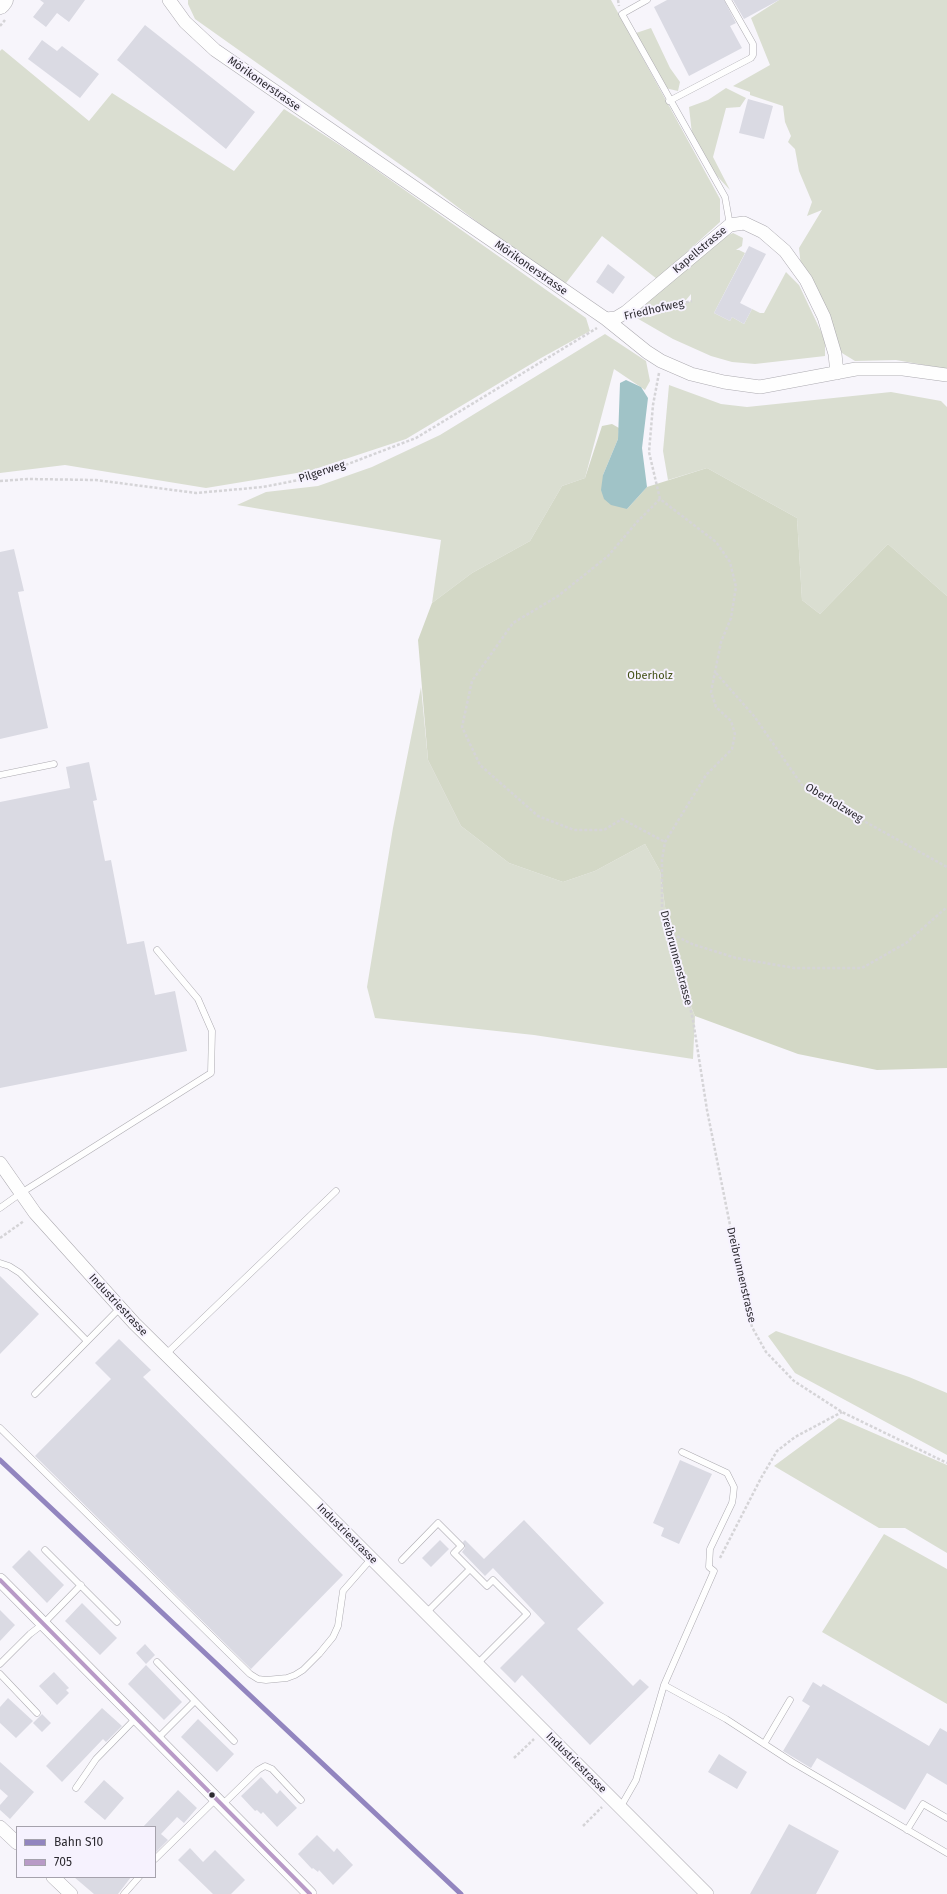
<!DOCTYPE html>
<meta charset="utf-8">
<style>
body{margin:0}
#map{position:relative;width:947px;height:1894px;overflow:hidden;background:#f7f5fb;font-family:"Fira Sans",sans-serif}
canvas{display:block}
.legend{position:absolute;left:16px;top:1826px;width:140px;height:52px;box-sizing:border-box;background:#f6f2fe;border:1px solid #a5a2ac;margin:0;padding:5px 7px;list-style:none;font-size:12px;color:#2c2a30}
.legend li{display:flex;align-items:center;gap:8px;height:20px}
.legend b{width:20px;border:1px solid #a5a2ac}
</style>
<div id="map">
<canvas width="947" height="1894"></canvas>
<ul class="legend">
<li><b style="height:5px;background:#9285bf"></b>Bahn S10</li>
<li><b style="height:5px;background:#b89ac7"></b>705</li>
</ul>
</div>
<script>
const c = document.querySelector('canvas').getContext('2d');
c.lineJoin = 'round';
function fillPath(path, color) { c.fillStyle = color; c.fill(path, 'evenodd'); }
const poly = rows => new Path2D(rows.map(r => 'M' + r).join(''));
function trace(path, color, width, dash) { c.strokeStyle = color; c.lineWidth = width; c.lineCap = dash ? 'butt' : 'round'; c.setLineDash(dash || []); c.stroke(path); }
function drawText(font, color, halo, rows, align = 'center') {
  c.font = font + ' "Fira Sans",sans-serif'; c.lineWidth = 4; c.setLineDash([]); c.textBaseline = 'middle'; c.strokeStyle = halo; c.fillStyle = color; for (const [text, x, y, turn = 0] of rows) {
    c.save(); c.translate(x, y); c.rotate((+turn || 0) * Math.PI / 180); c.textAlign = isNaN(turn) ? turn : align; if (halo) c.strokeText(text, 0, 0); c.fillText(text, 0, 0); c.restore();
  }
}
fillPath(poly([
 [188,0,611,0,720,199,720,222,657,279,602,236,563,287,422,180,195,19,188,4],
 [779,0,947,0,947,369,896,360,855,361,842,353,836,343,801,267,799,248,822,210,807,216,812,202,799,171,795,149,788,142,791,136,785,122,783,106,750,95,750,92,733,86,770,65,751,18],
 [651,28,670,68,680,82,678,91,665,88,636,33],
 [2,49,89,121,112,93,234,171,284,109,355,155,586,318,590,331,541,358,406,439,309,471,206,488,65,465,0,473,0,51],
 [726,88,746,98,740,107,726,108,713,157,730,190,716,175,692,134,689,107,708,100],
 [733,233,743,238,742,246,736,250,739,250,745,253,714,313,730,321,732,317,744,324,752,309,760,313,764,313,786,272,799,285,825,340,825,356,755,364,732,362,711,356,673,339,635,317,641,314,650,317,691,301,691,294,686,300,645,312,634,313,714,242],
 [605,334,646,361,650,381,645,390,614,369,585,478,562,486,530,541,472,573,432,603,441,540,237,505,266,492,318,486,372,467,440,435],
 [669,385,721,404,747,407,891,392,941,401,947,407,947,596,888,544,820,614,802,600,797,518,707,468,668,480,663,451],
 [421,687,428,760,461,826,509,863,563,882,595,871,645,844,660,871,673,963,695,1016,693,1059,534,1035,375,1018,367,987,393,828],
 [776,1331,909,1377,947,1393,947,1455,795,1373,768,1336],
 [839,1418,947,1465,947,1553,905,1528,879,1528,774,1466],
 [884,1534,947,1569,947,1704,822,1632]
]), '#daded1');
fillPath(poly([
 [612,424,619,428,618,439,603,475,627,509,647,487,707,468,797,518,802,600,820,614,888,544,947,596,947,1068,877,1070,798,1054,695,1016,673,963,660,871,645,844,595,871,563,882,509,863,461,826,428,760,418,640,432,603,472,573,530,541,562,486,585,478,602,426]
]), '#d3d8c6');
fillPath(poly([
 [626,380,641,387,648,398,642,448,647,487,627,509,611,505,604,499,601,490,603,475,618,439,620,383]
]), '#a0c3c7');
fillPath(poly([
 [40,0,85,0,69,22,57,13,46,27,33,17,44,3],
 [667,0,724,0,736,23,730,26,742,48,689,76,654,7],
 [733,0,779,0,744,19],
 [145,25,255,112,226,149,117,60],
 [42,40,57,51,62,46,99,74,80,98,28,59],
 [748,99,773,106,764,139,739,133],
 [749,246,766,254,740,303,752,309,744,324,732,317,730,321,714,313],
 [608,264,625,277,613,294,596,282],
 [14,549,24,591,18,592,48,728,0,739,0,552],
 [89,762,97,800,93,801,105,861,111,860,127,944,144,941,155,995,175,991,187,1051,0,1088,0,802,70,788,66,767],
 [0,1276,39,1314,0,1354],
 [119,1339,151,1370,143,1377,343,1575,251,1669,35,1456,111,1379,95,1363],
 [680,1460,712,1474,679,1544,661,1536,664,1528,653,1523],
 [524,1520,604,1603,577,1629,633,1686,640,1679,649,1687,590,1745,522,1675,515,1683,500,1668,545,1623,493,1568,485,1576,462,1552,465,1548,463,1542,465,1540,484,1559],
 [440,1540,449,1549,431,1567,422,1558],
 [29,1550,64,1585,47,1603,12,1567],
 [82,1603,117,1638,100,1655,65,1621],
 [0,1610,15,1625,0,1641],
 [145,1644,155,1655,146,1664,136,1653],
 [146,1665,182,1702,164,1720,128,1684],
 [54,1672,69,1688,66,1690,69,1693,57,1705,39,1686],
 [813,1682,821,1687,823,1684,929,1746,940,1728,947,1732,947,1785,927,1773,905,1810,817,1758,811,1768,783,1751,810,1706,802,1701],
 [8,1698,33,1721,16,1738,0,1723,0,1707],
 [102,1708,122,1726,106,1742,103,1739,62,1782,46,1766],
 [42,1714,51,1723,42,1732,33,1723],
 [198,1719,234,1754,217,1772,181,1737],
 [719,1754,747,1772,737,1789,708,1772],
 [0,1762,34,1792,10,1819,0,1810,0,1805,8,1796,0,1789],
 [261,1777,277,1794,280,1790,297,1808,277,1827,263,1812,261,1814,257,1810,255,1811,241,1796],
 [104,1780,124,1798,105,1820,84,1802],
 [178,1790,197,1808,184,1823,177,1817,161,1834,168,1840,155,1853,155,1827,143,1827],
 [789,1824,839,1851,816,1894,750,1894],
 [317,1835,334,1852,337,1848,353,1865,333,1885,319,1870,318,1872,313,1868,312,1869,298,1854],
 [190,1848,203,1862,215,1850,245,1880,231,1894,213,1894,178,1860],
 [74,1877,131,1877,118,1894,94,1894]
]), '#dadae3');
const service = poly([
 [647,0,622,14,725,197,730,225],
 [669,101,751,58,753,55,753,44,728,0],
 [0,775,54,764],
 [0,1208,21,1193,211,1073,212,1031,198,999,157,950],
 [0,1263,9,1266,20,1273,87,1341],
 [165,1355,336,1191],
 [35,1394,120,1308],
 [0,1428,250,1674,258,1679,266,1680,287,1678,295,1675,303,1670,319,1654,333,1637,338,1626,343,1591,371,1559],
 [45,1550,117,1622],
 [402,1560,438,1523,461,1546,454,1553,487,1586,493,1580,527,1614,477,1664],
 [426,1613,470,1569],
 [157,1662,234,1741],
 [0,1664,30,1634,43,1624,81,1585],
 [0,1674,37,1713],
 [664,1685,726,1719,792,1762,947,1853],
 [158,1738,195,1701],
 [764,1744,790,1700],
 [76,1788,96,1759,137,1717],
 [223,1804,258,1770,265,1766,272,1769,301,1800],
 [620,1808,636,1780,664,1685,714,1571,709,1567,710,1549,732,1503,733,1497,734,1487,727,1473,682,1452],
 [907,1830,923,1804,947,1818],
 [155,1859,217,1798],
 [124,1894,139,1877]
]);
const minor = poly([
 [169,0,185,22,215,50,606,319,647,352,661,361,691,374,724,382,760,387,856,369,903,369,947,375],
 [606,319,616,318,626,312,730,225,744,223,763,232,785,251,806,280,824,317,835,354,837,373],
 [0,1163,35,1213,134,1323,311,1498,707,1894],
 [0,1580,310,1894],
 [0,1827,17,1843],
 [53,1877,71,1894]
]);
const primary = poly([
 [0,4,3,0]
]);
trace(service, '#acaab0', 7);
trace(minor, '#acaab0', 14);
trace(primary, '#acaab0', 21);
trace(poly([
 [618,0,619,6],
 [0,26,5,20],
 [647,312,692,301],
 [659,373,653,405,649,452,660,499,716,542,730,562,736,587,731,618,721,642,711,692,716,707,731,721,735,734,732,749,706,775,665,842,662,860,662,911,671,946,685,986,693,1020,707,1110,745,1300,752,1327,766,1352,794,1381,842,1412,947,1463],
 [0,481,28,479,96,480,196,493,263,487,314,477,416,438,597,328],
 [660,499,637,522,608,556,558,596,513,623,472,681,462,727,480,765,538,816,574,830,604,830,622,819,665,842],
 [716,673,754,716,804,788,947,867],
 [668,932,692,944,736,958,794,968,862,968,906,943,947,907],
 [0,1238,24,1221],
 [720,1558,761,1478,777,1451,795,1437,842,1412],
 [514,1758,534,1739],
 [583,1826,602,1807]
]), '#d5d4d7', 2.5, [3, 2]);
trace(service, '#fefefe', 6);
trace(minor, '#fefefe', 13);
trace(primary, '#fefefe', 20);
trace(poly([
 [0,1580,310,1894]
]), '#b89ac7', 4);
trace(poly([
 [0,1460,461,1894]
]), '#9285bf', 5);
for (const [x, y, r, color] of [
 [212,1795,3.5,"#2c2a30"]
]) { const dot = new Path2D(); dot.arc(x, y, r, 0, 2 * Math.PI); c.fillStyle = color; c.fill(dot); trace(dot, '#f6f2fe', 1.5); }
drawText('11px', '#2c2a30', '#f6f2fe', [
 ["Mörikonerstrasse",264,84,35],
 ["Kapellstrasse",700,250,-40],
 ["Mörikonerstrasse",531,268,35],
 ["Friedhofweg",654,310,-13],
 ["Pilgerweg",322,472,-18],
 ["Oberholzweg",834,803,31],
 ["Dreibrunnenstrasse",676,958,75],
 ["Dreibrunnenstrasse",741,1275,77],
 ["Industriestrasse",118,1305,47],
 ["Industriestrasse",347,1534,45],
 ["Industriestrasse",576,1763,45]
]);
drawText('11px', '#425015', '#f6f2fe', [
 ["Oberholz",650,676]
]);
</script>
